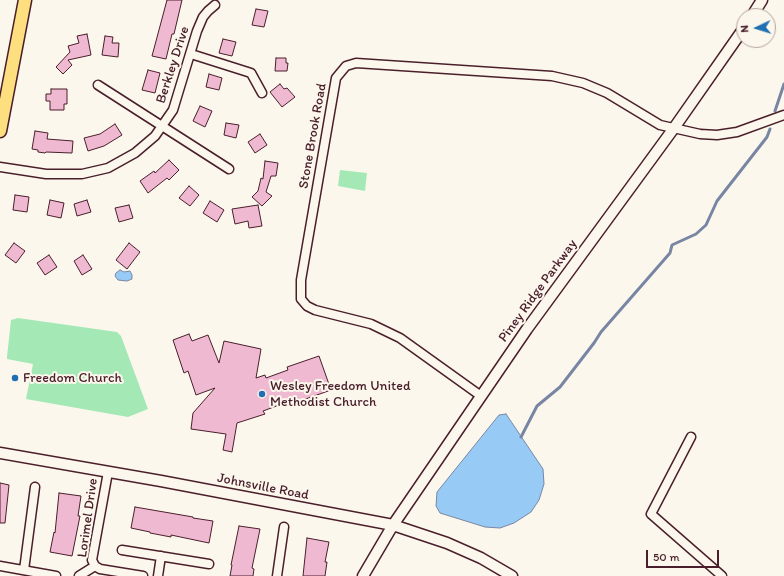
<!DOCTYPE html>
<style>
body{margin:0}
#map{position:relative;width:784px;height:576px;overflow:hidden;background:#fbf7ec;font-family:Itim,sans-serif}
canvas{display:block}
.north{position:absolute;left:736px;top:8px;width:40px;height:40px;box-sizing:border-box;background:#fbf7ec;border:1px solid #b4a19f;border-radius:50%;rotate:266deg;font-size:11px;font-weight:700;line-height:16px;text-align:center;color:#4a1f2b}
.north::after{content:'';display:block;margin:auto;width:14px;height:18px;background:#1f6fb2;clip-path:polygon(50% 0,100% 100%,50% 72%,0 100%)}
.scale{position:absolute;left:646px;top:550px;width:73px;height:18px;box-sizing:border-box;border:2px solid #4a1f2b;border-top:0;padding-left:5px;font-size:12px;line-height:14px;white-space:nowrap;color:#4a1f2b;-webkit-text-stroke:3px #fbf7ec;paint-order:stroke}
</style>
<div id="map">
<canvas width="784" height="576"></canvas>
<div class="north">N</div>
<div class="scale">50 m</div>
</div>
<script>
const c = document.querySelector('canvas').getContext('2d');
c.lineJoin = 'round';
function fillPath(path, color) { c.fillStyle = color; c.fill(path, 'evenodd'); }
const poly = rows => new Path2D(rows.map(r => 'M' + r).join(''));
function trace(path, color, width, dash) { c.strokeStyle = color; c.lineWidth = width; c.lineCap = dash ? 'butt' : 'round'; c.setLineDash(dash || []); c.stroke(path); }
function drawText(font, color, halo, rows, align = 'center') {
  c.font = font + ' Itim,sans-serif'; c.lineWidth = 4; c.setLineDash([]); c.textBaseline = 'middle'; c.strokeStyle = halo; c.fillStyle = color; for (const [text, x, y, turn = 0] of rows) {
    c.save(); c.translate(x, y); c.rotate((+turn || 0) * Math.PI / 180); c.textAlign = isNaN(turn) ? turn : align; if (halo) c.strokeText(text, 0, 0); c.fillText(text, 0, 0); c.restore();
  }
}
fillPath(poly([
 [340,170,367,173,365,191,338,186],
 [18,318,117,332,121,336,148,409,128,417,26,399,33,364,7,359,7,357,11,320]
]), '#a4e9b5');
const water = poly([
 [120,270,124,272,130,271,132,275,132,279,127,281,118,280,115,276,116,273,120,270],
 [506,414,543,469,544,484,539,500,531,512,514,523,500,528,485,527,440,513,436,506,437,492,499,415,506,414]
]);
fillPath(water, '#97cbf5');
trace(water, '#7886a4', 1);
trace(poly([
 [775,111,784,84],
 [521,437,537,406,560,387,594,343,601,332,670,253,672,245,696,234,706,225,717,201,767,137,770,129]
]), '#7886a4', 3);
const building = poly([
 [167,0,182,0,174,34,172,34,166,59,152,56,167,0],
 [256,9,268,11,264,27,252,25,256,9],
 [87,34,91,55,68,60,72,65,63,74,56,67,70,52,68,46,79,43,77,36,87,34],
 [105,36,113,37,112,43,119,43,118,57,102,55,105,36],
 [223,39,236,42,232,56,219,53,223,39],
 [276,58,286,58,286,63,288,63,287,71,275,71,276,58],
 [148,70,160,73,155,93,142,90,148,70],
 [209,74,222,78,219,90,206,87,209,74],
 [280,84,284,89,287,88,295,97,282,107,270,92,280,84],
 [51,89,67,89,67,104,64,104,64,110,50,110,50,101,46,101,46,94,51,94,51,89],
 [200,106,212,111,205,127,193,121,200,106],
 [226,123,239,125,236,138,224,135,226,123],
 [115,124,122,135,104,146,88,151,84,138,100,134,115,124],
 [35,131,48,133,47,139,73,141,72,153,46,152,45,153,38,152,38,150,32,149,35,131],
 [260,134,267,145,255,153,248,142,260,134],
 [169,160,179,170,169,180,167,178,148,193,140,181,154,171,155,173,169,160],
 [265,161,278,163,276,176,271,176,266,192,272,196,262,206,252,197,258,191,261,178,263,179,265,161],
 [189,186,199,195,190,206,179,198,189,186],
 [15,195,29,197,27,212,13,210,15,195],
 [50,200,64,203,61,218,47,215,50,200],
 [87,200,91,212,77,216,74,204,87,200],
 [210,201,224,210,217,222,203,213,210,201],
 [129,205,133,218,119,222,115,208,129,205],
 [258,205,262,226,249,228,248,221,235,224,232,209,258,205],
 [14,243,25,251,16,263,5,255,14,243],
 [129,243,140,252,127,269,116,260,129,243],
 [49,255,57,267,45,275,37,263,49,255],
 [83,255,92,269,82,275,74,261,83,255],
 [189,334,192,341,208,335,219,363,224,341,261,349,256,378,265,375,266,378,288,370,287,367,319,356,331,390,300,401,298,398,263,411,265,414,237,423,232,452,223,450,226,434,191,429,193,413,215,388,196,395,188,371,184,373,173,340,189,334],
 [0,483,9,485,5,523,0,523,0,483],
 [59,493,81,496,78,516,80,516,72,556,50,552,54,532,55,533,59,493],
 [135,507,193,517,193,518,213,521,209,543,171,535,171,537,150,533,150,532,131,528,135,507],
 [239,526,260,529,252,568,254,569,253,576,230,576,232,565,231,565,239,526],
 [307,538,329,542,325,562,327,562,325,576,303,576,307,538]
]);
fillPath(building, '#efb9d2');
trace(building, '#4a1f2b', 1);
const minor = poly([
 [191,54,251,73,262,93],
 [98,85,229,169],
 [0,167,46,174,82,174,108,168,135,153,155,136,173,110,197,31,203,17,208,11,215,5],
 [481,396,400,338,371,324,315,310,307,306,301,299,301,280,336,78,346,66,356,63,552,76,583,83,607,93,660,125,700,134,717,135,737,132,784,115],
 [691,437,651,514,722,576],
 [108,472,92,560,95,566,100,569,143,576],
 [122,550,209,564],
 [0,566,56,576],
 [24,570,35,487],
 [79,576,95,566],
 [158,576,161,556],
 [277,576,284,527]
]);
const tertiary = poly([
 [752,16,762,0],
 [0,453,161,481,393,525,447,543,481,558,512,576],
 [363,576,393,525,527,329,674,128,744,28]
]);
const primary = poly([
 [0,131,25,0]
]);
trace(minor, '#4a1f2b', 11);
trace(tertiary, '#4a1f2b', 13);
trace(primary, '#4a1f2b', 15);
trace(minor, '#fbf7ec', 8);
trace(tertiary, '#fbf7ec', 10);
trace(primary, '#fddf80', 12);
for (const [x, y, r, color] of [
 [15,378,4,"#1f6fb2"],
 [262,394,4,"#1f6fb2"]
]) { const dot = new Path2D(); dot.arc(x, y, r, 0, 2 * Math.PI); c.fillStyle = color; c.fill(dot); trace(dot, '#fbf7ec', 1.5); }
drawText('14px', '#4a1f2b', '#fbf7ec', [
 ["Berkley Drive",173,65,-72],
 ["Stone Brook Road",313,136,-80],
 ["Piney Ridge Parkway",538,291,-54],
 ["Johnsville Road",263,487,11],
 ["Lorimel Drive",88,518,-82]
]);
drawText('14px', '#4a1f2b', '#fbf7ec', [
 ["Freedom Church",23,378],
 ["Wesley Freedom United",270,386],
 ["Methodist Church",270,402]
], 'left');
</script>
